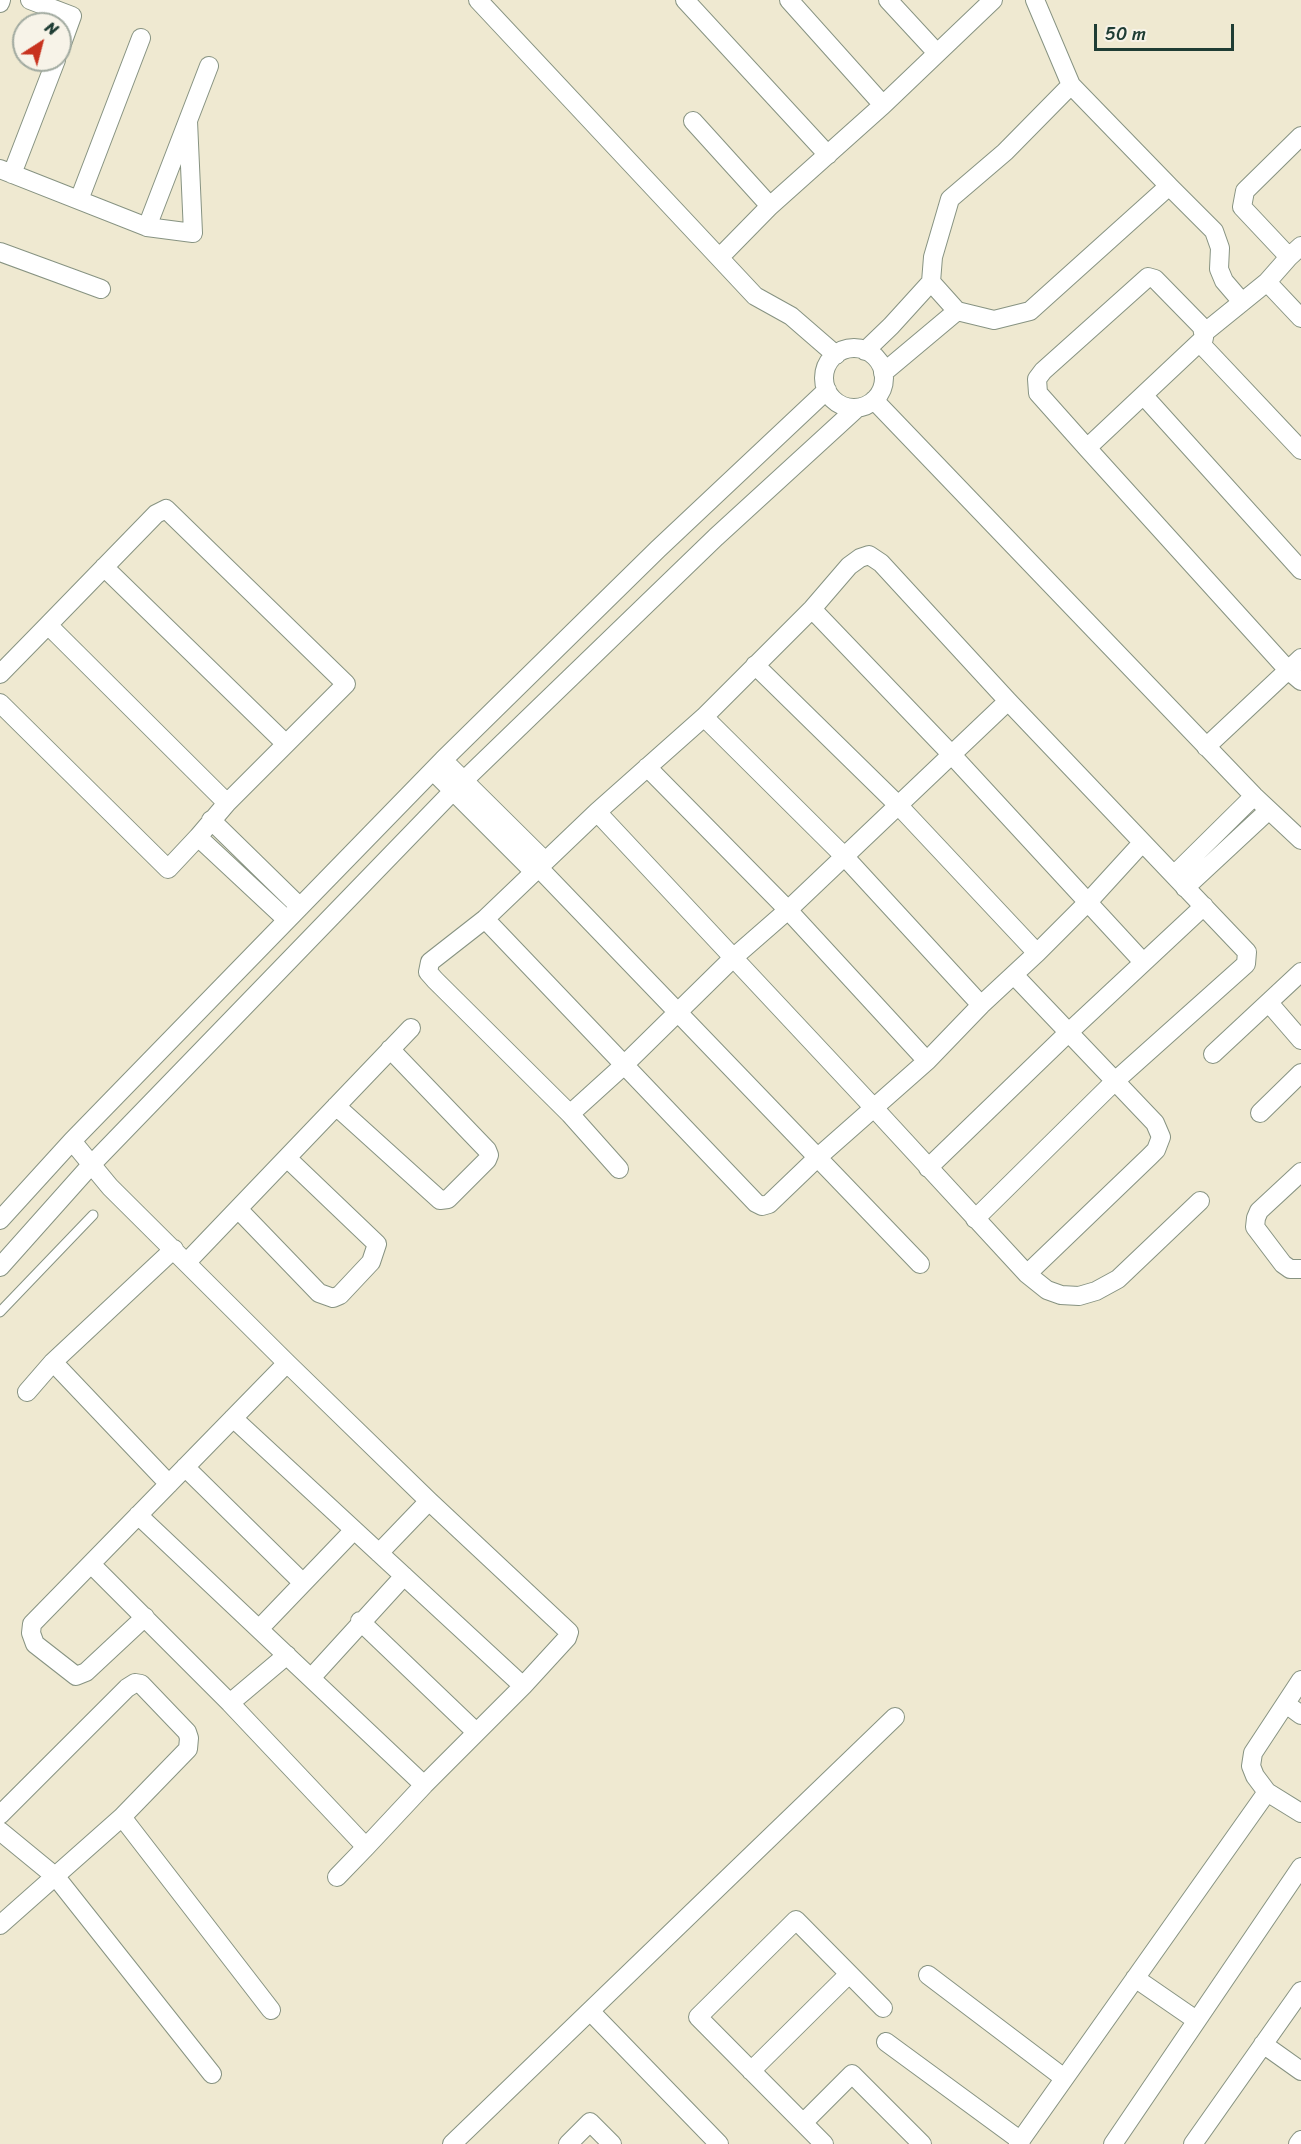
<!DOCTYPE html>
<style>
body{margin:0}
#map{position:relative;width:1301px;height:2144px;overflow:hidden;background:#efe9d1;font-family:Sriracha,sans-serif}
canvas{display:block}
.north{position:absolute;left:12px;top:12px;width:60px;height:60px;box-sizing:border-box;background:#f7f3e8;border:2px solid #a1aaa0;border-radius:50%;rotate:36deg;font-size:16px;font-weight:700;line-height:24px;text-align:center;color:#1f3d34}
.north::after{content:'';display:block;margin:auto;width:21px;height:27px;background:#c8321e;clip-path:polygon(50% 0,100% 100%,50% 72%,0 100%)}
.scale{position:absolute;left:1094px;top:24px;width:140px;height:27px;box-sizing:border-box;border:3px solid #1f3d34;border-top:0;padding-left:8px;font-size:18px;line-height:21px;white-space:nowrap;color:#1f3d34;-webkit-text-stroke:4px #f7f3e8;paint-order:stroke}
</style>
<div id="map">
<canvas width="1301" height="2144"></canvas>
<div class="north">N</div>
<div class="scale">50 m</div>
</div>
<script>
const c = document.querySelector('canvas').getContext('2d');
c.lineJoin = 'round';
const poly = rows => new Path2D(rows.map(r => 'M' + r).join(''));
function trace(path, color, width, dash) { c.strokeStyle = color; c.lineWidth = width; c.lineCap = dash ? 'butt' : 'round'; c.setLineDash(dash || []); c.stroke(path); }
const service = poly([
 [0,1312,93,1215]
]);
const minor = poly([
 [30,0,72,16,60,49],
 [478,0,755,296,791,316,836,355],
 [685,0,828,155],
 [789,0,883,105],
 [888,0,937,53],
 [0,3,1,0],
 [693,121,770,206],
 [0,169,147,227,193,233,188,121],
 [12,174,56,60],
 [1169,186,1214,231,1220,248,1219,269,1224,281,1242,302],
 [79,200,141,38],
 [147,227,209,66],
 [0,252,101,289],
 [720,257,770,206,883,105,993,0],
 [1289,257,1242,207,1245,191,1301,136],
 [931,282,957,311],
 [1267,282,1301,318],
 [1204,333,1267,282,1289,257,1301,246],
 [1200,343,1301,450],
 '824 378a30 30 0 1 1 60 0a30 30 0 1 1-60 0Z',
 [865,351,891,326,931,282,933,257,950,199,1005,152,1071,85,1035,0],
 [883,373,957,311,994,320,1030,311,1169,186,1071,85],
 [1144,396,1301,570],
 [874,400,1254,796,1301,840],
 [1087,448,1204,338,1202,327,1155,279,1148,277,1043,371,1037,379,1038,393,1087,448,1288,670,1301,681],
 [104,567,286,744],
 [812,609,952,755,1143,962],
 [755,665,899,806,1037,953],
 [0,674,48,625],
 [0,703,168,869,198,837],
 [704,717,844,856,981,1005],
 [1206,747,1301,658],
 [443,760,545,861],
 [647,767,788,910,927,1061],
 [433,771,534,872],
 [227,803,48,625,156,514,166,509,346,684,227,803,198,837,287,920],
 [597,812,874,1108,1027,1274,1047,1290,1061,1295,1079,1296,1096,1291,1118,1279,1200,1201],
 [211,820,300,907],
 [539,868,920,1264],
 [1174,875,1254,796],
 [1185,888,1269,810],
 [485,919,756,1203,762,1206,769,1204,817,1158,927,1061,981,1005,1037,953,1089,901,1142,843],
 [1014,975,1155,1123,1161,1137,1156,1150,1149,1157,1027,1274],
 [1269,1003,1301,1040],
 [1213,1054,1301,972],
 [336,1106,440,1200,448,1199,487,1160,489,1155,487,1150,390,1049],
 [1260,1113,1301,1073],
 [570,1114,623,1066,733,958,788,910,1008,701],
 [72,1141,110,1187,287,1363,429,1501,569,1632,567,1638,523,1686,424,1785,366,1847,337,1877],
 [928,1168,1069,1032,1204,906],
 [619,1169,570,1114,435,980,428,972,430,962,485,919,597,812,704,717,812,609,849,566,860,558,869,555,881,563,1008,701,1247,952,1246,964,1114,1082,975,1219],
 [1301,1172,1259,1211,1256,1218,1255,1227,1283,1264,1290,1269,1301,1269],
 [238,1209,319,1293,333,1298,340,1295,371,1262,377,1244,287,1158],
 [0,1220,72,1141,443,760,658,549,827,390],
 [187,1262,411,1028],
 [0,1267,91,1165,453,791,716,537,857,408],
 [53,1362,169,1484],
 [27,1392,53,1362,174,1249],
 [233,1418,523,1686],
 [185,1467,303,1583],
 [138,1515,424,1785],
 [379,1553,429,1501],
 [91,1564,230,1703,366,1847],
 [145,1617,86,1672,76,1676,35,1644,31,1633,32,1624,287,1363],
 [360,1621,476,1732],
 [259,1629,354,1530],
 [311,1678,404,1576],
 [1301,1680,1253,1753,1251,1766,1255,1776,1267,1792,1301,1813],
 [230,1703,287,1655],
 [1286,1704,1301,1715],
 [0,1815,127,1688,135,1683,141,1684,187,1732,189,1738,188,1749,122,1817,0,1925],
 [122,1817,271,2010],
 [0,1831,56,1877,212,2074],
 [928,1975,1064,2078],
 [1135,1978,1196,2020],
 [590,2011,719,2144],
 [886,2042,1021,2141],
 [1263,2044,1301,2071],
 [751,2071,849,1974],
 [803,2123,852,2074,922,2144],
 [452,2144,895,1717],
 [568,2144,590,2122,612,2144],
 [824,2144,698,2017,796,1920,883,2008],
 [1018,2144,1267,1792],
 [1113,2144,1301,1867],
 [1193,2144,1301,1991],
 [1298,2144,1301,2140]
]);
trace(service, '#879382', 11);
trace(minor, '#879382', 20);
trace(service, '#fff', 9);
trace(minor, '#fff', 18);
</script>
